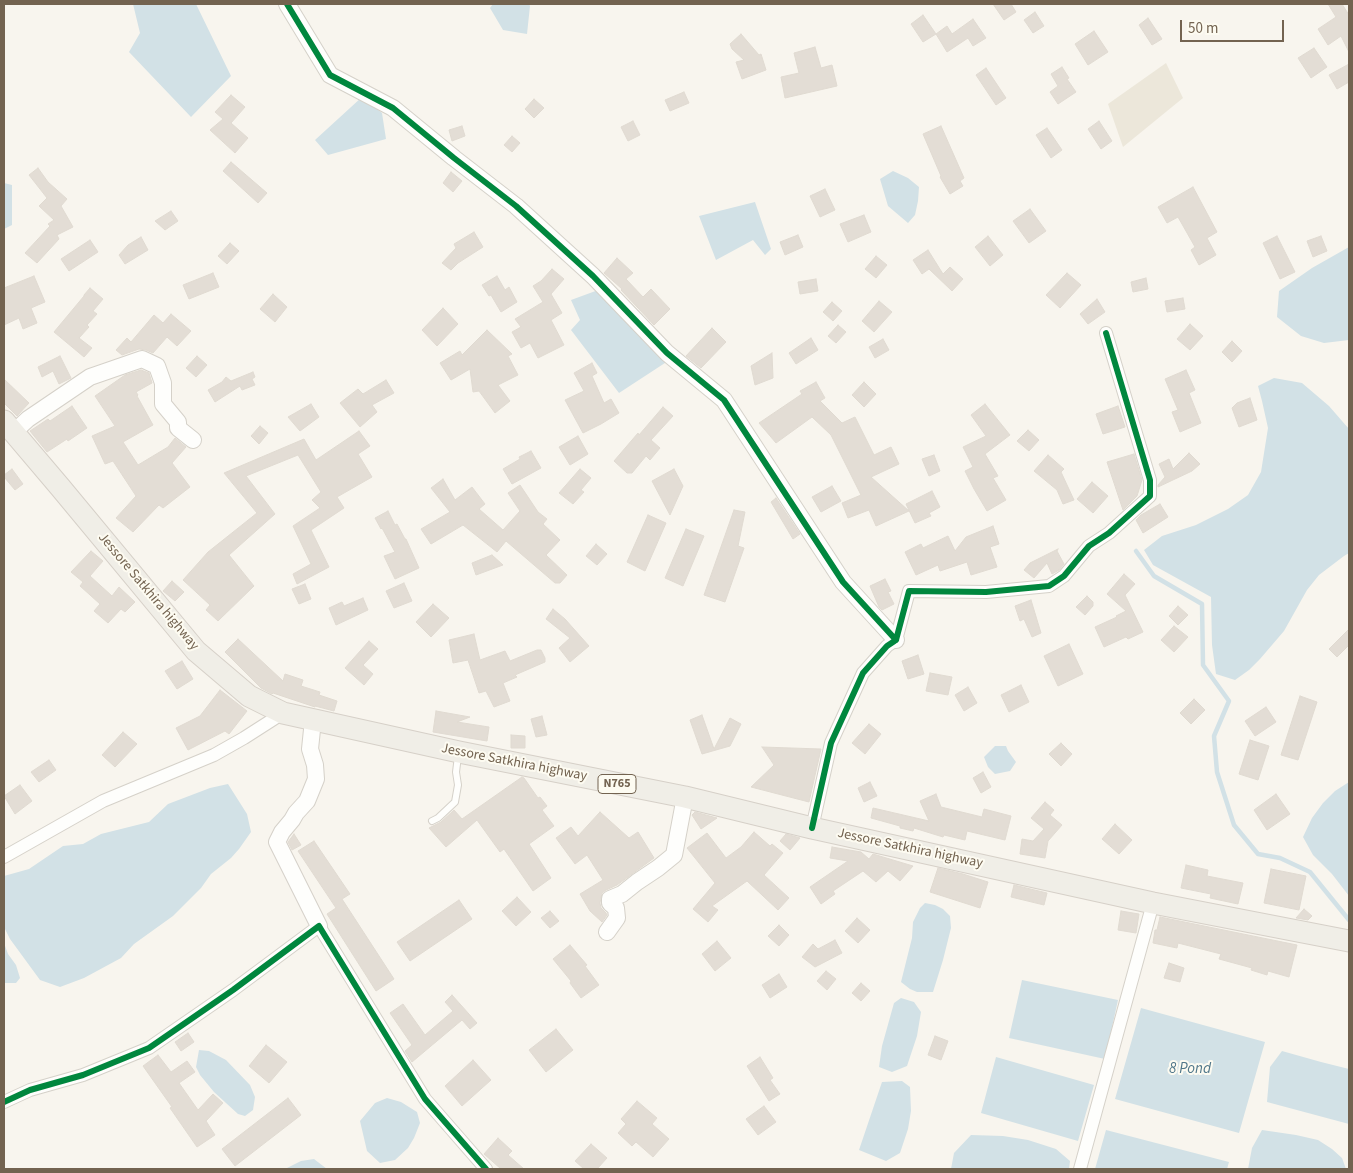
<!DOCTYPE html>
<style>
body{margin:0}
#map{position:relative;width:1353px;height:1173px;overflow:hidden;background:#f8f5ee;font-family:"Source Sans 3",sans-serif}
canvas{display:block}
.frame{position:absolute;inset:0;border:5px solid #736350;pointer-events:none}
.scale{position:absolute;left:1180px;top:20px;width:104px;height:22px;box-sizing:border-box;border:2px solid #736350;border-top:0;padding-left:6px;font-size:15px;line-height:18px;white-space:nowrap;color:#736350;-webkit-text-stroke:4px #fdfbf1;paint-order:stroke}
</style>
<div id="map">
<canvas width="1353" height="1173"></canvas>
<div class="frame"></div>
<div class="scale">50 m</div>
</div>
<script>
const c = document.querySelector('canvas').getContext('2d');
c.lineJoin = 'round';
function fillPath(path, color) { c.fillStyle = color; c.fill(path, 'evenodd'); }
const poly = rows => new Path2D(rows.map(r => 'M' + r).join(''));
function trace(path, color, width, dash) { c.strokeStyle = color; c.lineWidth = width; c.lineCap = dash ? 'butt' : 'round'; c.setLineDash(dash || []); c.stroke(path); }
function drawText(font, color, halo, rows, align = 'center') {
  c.font = font + ' "Source Sans 3",sans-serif'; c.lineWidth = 4; c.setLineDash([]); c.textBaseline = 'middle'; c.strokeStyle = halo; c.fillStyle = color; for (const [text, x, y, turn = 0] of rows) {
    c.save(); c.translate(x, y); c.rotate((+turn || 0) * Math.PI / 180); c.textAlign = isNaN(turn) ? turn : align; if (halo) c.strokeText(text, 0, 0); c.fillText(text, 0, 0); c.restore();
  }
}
fillPath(poly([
 [1166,63,1183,98,1123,147,1108,104]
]), '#ece7da');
fillPath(poly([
 [133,4,196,4,231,76,191,117,129,52,140,33],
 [493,4,529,4,530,6,527,34,503,30,490,8],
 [362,97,382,113,386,139,328,155,315,140],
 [893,171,908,178,919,187,918,201,915,215,908,223,888,206,880,179],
 [4,183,12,185,12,225,4,229],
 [755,202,771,249,765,255,753,240,716,260,699,216],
 [1349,247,1349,340,1324,343,1301,336,1277,317,1279,291,1312,268],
 [601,289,668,361,619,393,571,330,580,320,571,300],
 [1274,378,1302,383,1329,406,1349,429,1349,553,1344,556,1319,575,1307,590,1284,631,1260,659,1249,670,1235,680,1216,674,1212,645,1211,597,1153,565,1144,550,1162,536,1196,525,1228,509,1248,495,1261,472,1268,428,1262,401,1258,386],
 [995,746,1006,746,1008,751,1016,762,1010,771,995,774,988,767,984,757],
 [1349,782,1349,896,1332,874,1313,855,1303,837,1312,818,1323,803,1335,791],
 [228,784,247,814,251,832,239,849,231,858,211,874,201,888,173,916,134,944,121,958,84,978,60,987,40,980,10,939,4,927,4,876,29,869,63,846,83,844,101,834,149,822,168,804,210,788],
 [925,903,935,905,943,909,950,916,951,928,943,960,933,992,917,992,910,989,901,982,912,938,913,922,920,908],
 [4,943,8,954,16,965,20,978,16,983,4,983],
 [1022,980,1118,1000,1105,1059,1009,1038],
 [901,998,914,1002,921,1012,917,1036,907,1066,892,1072,879,1067,882,1046,894,1003],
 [1141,1008,1265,1042,1239,1133,1115,1099],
 [199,1050,209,1051,226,1060,250,1085,255,1097,253,1110,245,1116,238,1114,214,1092,200,1075,196,1067],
 [1282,1051,1321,1062,1349,1069,1349,1124,1267,1102,1270,1067],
 [996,1057,1094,1085,1078,1141,981,1113],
 [902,1081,910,1087,911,1111,908,1129,900,1153,886,1161,859,1150,882,1082],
 [387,1098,401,1102,417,1112,420,1123,414,1138,408,1148,395,1160,380,1163,367,1151,360,1121,375,1103],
 [1106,1130,1229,1162,1227,1169,1095,1169],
 [1262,1130,1296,1135,1318,1140,1332,1149,1342,1158,1346,1169,1248,1169,1252,1148],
 [971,1135,1003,1136,1028,1140,1056,1149,1070,1161,1069,1169,951,1169,954,1153],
 [314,1159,327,1169,285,1169,301,1161]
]), '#d2e1e6');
trace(poly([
 [1136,551,1154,576,1202,604,1203,665,1229,701,1214,736,1217,772,1234,825,1258,854,1280,858,1310,872,1349,920]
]), '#d2e1e6', 4.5);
const building = poly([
 [993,4,1011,4,1016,12,1004,20,993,4],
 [1328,4,1342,4,1349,15,1349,52,1341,36,1328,45,1318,29,1336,17,1328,4],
 [1035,12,1044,26,1033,33,1024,20,1035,12],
 [923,15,936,34,923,42,911,24,923,15],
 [1148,18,1162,39,1152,45,1139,25,1148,18],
 [973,19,986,38,973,46,968,38,947,52,936,34,947,26,952,34,973,19],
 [1094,31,1108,52,1088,65,1075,44,1094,31],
 [741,34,759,55,761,54,766,70,742,79,736,62,744,60,732,49,730,44,741,34],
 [815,47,821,68,832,65,837,86,785,98,781,77,799,73,794,53,815,47],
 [1314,48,1327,67,1311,78,1298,58,1314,48],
 [1349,64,1349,82,1337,89,1329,75,1349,64],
 [1062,67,1069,78,1067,79,1076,92,1058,104,1050,92,1058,86,1051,74,1062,67],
 [986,68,1006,98,996,105,976,75,986,68],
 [684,92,689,103,670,111,665,100,684,92],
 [231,95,245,107,231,123,248,138,235,153,210,130,223,119,215,112,231,95],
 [534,99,544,108,534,118,525,109,534,99],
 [633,121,640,135,628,141,621,127,633,121],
 [1099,121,1112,141,1101,149,1088,129,1099,121],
 [462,126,465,136,452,141,449,130,462,126],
 [941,126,964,178,960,181,963,186,950,194,940,177,941,176,923,134,941,126],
 [1047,128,1062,150,1051,158,1036,135,1047,128],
 [512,136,520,143,512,152,504,145,512,136],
 [231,162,267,193,258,203,223,171,231,162],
 [38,168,48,182,67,199,61,206,73,227,57,235,59,239,37,263,25,253,50,226,48,224,54,220,39,206,47,198,29,175,38,168],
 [451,172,462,181,453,192,443,183,451,172],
 [1193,187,1217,232,1207,238,1216,255,1199,265,1191,250,1195,247,1178,217,1167,223,1158,207,1193,187],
 [825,189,835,210,820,217,810,196,825,189],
 [1030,209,1046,231,1029,243,1013,221,1030,209],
 [171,211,178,221,165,230,155,221,171,211],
 [864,215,871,232,848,242,840,224,864,215],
 [474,232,483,247,458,263,451,270,442,263,456,248,454,244,474,232],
 [798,235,803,247,785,255,780,242,798,235],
 [988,236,1003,255,990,266,975,247,988,236],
 [1277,236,1295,272,1280,279,1263,243,1277,236],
 [1321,236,1327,251,1313,257,1307,241,1321,236],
 [141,237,148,250,125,264,119,255,128,245,141,237],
 [90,240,98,252,69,271,61,259,90,240],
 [230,243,239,251,227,264,218,256,230,243],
 [928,250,943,274,950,267,963,279,952,291,929,269,922,274,913,260,928,250],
 [876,256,887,265,876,278,865,269,876,256],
 [617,258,633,273,626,279,643,297,651,289,670,309,654,325,621,290,622,289,604,273,617,258],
 [552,269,564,279,551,294,562,313,551,320,564,345,538,358,530,343,521,348,512,332,521,327,515,319,543,302,533,286,541,281,552,269],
 [213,273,219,287,189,299,183,285,213,273],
 [1067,273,1081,285,1060,308,1046,295,1067,273],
 [34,276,45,302,31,308,37,323,23,329,19,318,4,325,4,288,34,276],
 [497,276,505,290,509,287,517,302,501,312,491,295,489,296,482,285,497,276],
 [1146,278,1148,289,1133,292,1131,282,1146,278],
 [816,279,818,291,800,294,798,282,816,279],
 [90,288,103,299,93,311,97,314,87,325,89,327,79,338,92,348,84,357,54,332,84,296,84,295,90,288],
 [273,294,287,307,275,322,260,309,273,294],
 [1183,298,1185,309,1167,312,1165,301,1183,298],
 [1097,299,1105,312,1088,324,1080,314,1097,299],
 [879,301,892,312,874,332,862,321,879,301],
 [832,302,842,311,833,321,823,312,832,302],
 [443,308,458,324,437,346,422,330,443,308],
 [171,314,191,331,177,346,167,337,153,353,146,350,139,349,122,355,116,350,127,338,131,342,154,315,163,323,171,314],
 [1190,324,1203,336,1190,350,1177,339,1190,324],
 [838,325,846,332,836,343,828,336,838,325],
 [712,328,726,342,701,368,686,356,712,328],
 [487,330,512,354,508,356,518,375,498,385,510,401,495,413,479,391,473,392,470,369,451,380,440,363,460,351,462,355,487,330],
 [811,338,818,350,796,364,789,353,811,338],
 [883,339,889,350,875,358,869,347,883,339],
 [1232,341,1242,351,1232,362,1222,352,1232,341],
 [772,353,773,378,755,385,751,366,772,353],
 [60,356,71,378,59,384,53,371,42,377,38,367,60,356],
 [197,356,207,365,196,377,186,368,197,356],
 [592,363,597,373,592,376,604,403,611,399,619,413,601,424,583,433,565,400,584,391,574,373,592,363],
 [141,370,149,373,152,383,136,392,138,395,137,396,153,425,123,442,138,465,168,447,175,438,186,447,172,463,190,487,163,508,159,505,133,532,116,518,136,496,113,461,105,464,92,436,115,426,95,396,125,375,141,370],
 [1186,370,1195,390,1189,393,1201,423,1180,432,1172,412,1178,410,1165,379,1186,370],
 [253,372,255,377,252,379,255,385,242,390,240,386,215,402,208,390,222,382,226,377,231,381,253,372],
 [4,379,29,403,17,416,4,403,4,379],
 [386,380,394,393,372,405,377,412,360,427,340,403,358,389,363,394,386,380],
 [816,382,825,398,820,401,842,423,855,417,874,455,891,447,899,464,871,477,909,511,876,526,869,510,848,518,842,503,861,495,831,435,812,417,776,443,759,423,802,394,800,391,816,382],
 [864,382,876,394,864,407,852,395,864,382],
 [1250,398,1257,420,1239,427,1232,408,1237,403,1250,398],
 [311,404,319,417,300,431,288,417,311,404],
 [985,404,1010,435,985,454,998,476,993,478,1006,500,987,511,974,489,965,471,973,467,963,447,986,436,971,415,985,404],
 [72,406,87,428,68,441,67,439,47,452,30,431,48,419,50,421,72,406],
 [1118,406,1125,427,1103,434,1096,414,1118,406],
 [663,407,673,416,651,440,660,448,650,460,646,456,632,473,627,473,614,461,638,433,639,435,663,407],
 [260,426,268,433,259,444,251,436,260,426],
 [1028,430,1039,440,1029,451,1017,441,1028,430],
 [359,431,370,446,358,454,372,477,337,497,344,508,311,530,329,567,297,584,293,574,311,564,293,526,320,508,312,500,321,492,298,455,246,476,275,514,229,555,254,586,218,621,206,610,210,605,183,580,208,552,257,513,224,473,304,439,316,460,359,431],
 [578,436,588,454,570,465,559,447,578,436],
 [531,451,541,468,512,484,503,469,520,459,519,457,531,451],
 [1189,453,1200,464,1192,471,1158,487,1158,485,1165,477,1159,464,1169,459,1173,469,1189,453],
 [1134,454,1142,480,1137,496,1123,510,1107,462,1134,454],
 [934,455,940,471,929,476,922,459,934,455],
 [1048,455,1064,469,1061,472,1074,500,1063,504,1057,490,1034,471,1048,455],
 [12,469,23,484,15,490,4,477,4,475,12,469],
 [580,469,591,478,581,490,584,492,573,504,559,493,580,469],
 [674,469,683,486,670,515,652,481,674,469],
 [443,479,455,500,472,487,485,504,479,509,503,530,520,511,508,493,520,485,538,512,547,519,543,524,560,540,546,555,567,575,560,583,555,583,506,541,497,552,463,525,431,544,421,529,450,512,431,488,443,479],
 [1092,482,1108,496,1093,513,1077,499,1092,482],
 [832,486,841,501,821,512,812,497,832,486],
 [932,491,940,507,929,513,931,516,915,523,906,504,932,491],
 [776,498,800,534,793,539,771,502,776,498],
 [1160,504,1168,517,1143,533,1136,520,1141,515,1160,504],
 [734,510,745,512,738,546,744,548,725,602,704,595,734,510],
 [388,511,395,525,397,524,405,539,406,539,419,568,395,579,384,556,395,552,382,528,381,529,375,518,388,511],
 [648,515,666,523,645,571,627,562,648,515],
 [993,526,999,544,990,547,997,567,971,575,967,562,940,571,938,565,916,575,905,552,921,544,923,548,948,536,955,551,966,537,993,526],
 [686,529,704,536,683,586,665,578,686,529],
 [596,544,607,554,597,565,586,556,596,544],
 [1058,549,1057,551,1064,564,1059,570,1052,574,1047,563,1034,578,1024,570,1030,563,1058,549],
 [91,551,103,561,90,576,112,596,119,587,135,602,125,612,121,609,108,623,94,611,100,604,80,586,83,582,71,572,91,551],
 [492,555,503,565,476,575,472,563,492,555],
 [1124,574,1135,584,1125,595,1143,632,1128,639,1126,637,1104,647,1095,627,1117,617,1116,616,1126,611,1107,594,1124,574],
 [885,579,891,591,888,592,894,604,882,610,879,607,870,586,885,579],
 [172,581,184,592,175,601,163,591,172,581],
 [404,583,412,601,394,608,386,591,404,583],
 [305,584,311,599,299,604,292,589,305,584],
 [1087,596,1093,602,1093,606,1085,615,1076,607,1087,596],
 [363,598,368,610,336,625,329,608,342,602,344,606,363,598],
 [1031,600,1041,633,1032,637,1024,619,1020,621,1015,606,1031,600],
 [433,604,449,618,431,637,416,622,433,604],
 [1178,606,1188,615,1178,625,1169,616,1178,606],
 [553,609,565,619,589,646,570,662,559,648,570,638,546,619,553,609],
 [1174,626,1188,637,1174,652,1161,640,1174,626],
 [1349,629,1349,645,1337,657,1329,649,1349,629],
 [474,634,480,660,505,651,510,661,537,650,541,650,545,658,545,662,515,675,517,677,503,683,510,701,494,707,486,691,479,693,468,660,453,663,449,640,474,634],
 [238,639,283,681,285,674,303,680,301,686,320,692,319,695,337,701,334,711,315,706,315,707,273,693,272,694,261,688,225,652,238,639],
 [369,641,378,649,363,665,373,674,364,685,345,668,369,641],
 [1069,644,1083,674,1058,686,1044,656,1069,644],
 [918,655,924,674,908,679,902,661,918,655],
 [182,661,193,679,177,689,165,671,182,661],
 [930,673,952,677,948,695,926,691,930,673],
 [1021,685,1029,702,1009,712,1001,695,1021,685],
 [968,687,977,703,964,711,955,695,968,687],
 [220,690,247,711,229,734,225,731,188,750,176,728,200,716,220,690],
 [1300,696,1317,702,1298,760,1281,755,1300,696],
 [1194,699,1205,710,1191,724,1180,713,1194,699],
 [1266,707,1276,722,1255,736,1245,721,1266,707],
 [436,711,470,717,457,722,489,727,487,741,433,732,436,711],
 [702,715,714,749,730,718,741,724,730,746,702,754,690,720,702,715],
 [542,716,547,735,536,737,531,719,542,716],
 [869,724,881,734,865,754,852,743,869,724],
 [123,732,137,744,115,767,102,755,123,732],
 [511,735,525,736,525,748,511,748,511,735],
 [1250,740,1269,746,1258,780,1239,774,1250,740],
 [1061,743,1072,754,1061,766,1049,754,1061,743],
 [762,747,821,749,809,802,751,787,774,765,762,747],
 [49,760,56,770,39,782,31,772,49,760],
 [983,772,991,787,981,793,973,778,983,772],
 [522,777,524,778,538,798,540,797,547,806,542,810,554,826,529,844,551,878,533,891,504,849,500,852,477,820,446,847,429,828,441,822,454,810,462,819,522,777],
 [870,782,877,796,864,802,858,788,870,782],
 [20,785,32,801,15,814,4,796,20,785],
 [936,794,941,807,982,817,984,809,1011,816,1005,840,967,831,965,840,944,835,943,837,914,828,913,831,900,828,900,826,871,818,873,808,929,821,920,801,936,794],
 [1276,794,1290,814,1267,830,1254,810,1276,794],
 [1045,802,1054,810,1050,815,1062,825,1048,841,1045,858,1020,854,1022,839,1033,841,1044,829,1031,818,1045,802],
 [600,812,629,838,638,832,654,858,617,885,606,890,602,893,600,903,601,908,606,913,607,915,602,922,590,911,580,894,603,880,587,855,575,864,556,838,571,827,578,836,600,812],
 [695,812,717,818,701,829,692,815,695,812],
 [1115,824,1132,840,1119,854,1102,839,1115,824],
 [754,832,770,846,772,844,783,853,764,875,789,898,778,910,747,881,712,906,718,910,708,922,693,909,715,883,687,848,707,833,726,858,741,847,754,832],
 [294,834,301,845,292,850,288,842,294,834],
 [786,834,800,838,790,850,780,841,786,834],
 [314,841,350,894,342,899,394,979,376,991,327,914,336,908,298,851,314,841],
 [832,847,861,852,869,859,873,854,913,866,900,881,888,871,876,882,863,871,833,891,835,894,821,904,810,887,848,861,830,858,832,847],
 [1186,865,1208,870,1207,876,1243,883,1238,904,1210,898,1211,894,1181,888,1186,865],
 [938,868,963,874,988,882,980,908,930,892,938,868],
 [1271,869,1306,876,1299,910,1264,903,1271,869],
 [1014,885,1047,893,1044,905,1011,897,1014,885],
 [517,897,531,912,516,926,502,911,517,897],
 [459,900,472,919,410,961,397,942,459,900],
 [1304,909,1312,916,1308,920,1296,918,1304,909],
 [550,911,559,921,550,928,541,918,550,911],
 [1121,911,1139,914,1136,933,1118,930,1121,911],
 [1160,917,1297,945,1289,977,1268,971,1267,975,1251,970,1252,968,1219,959,1221,954,1178,943,1177,948,1153,943,1155,930,1157,930,1160,917],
 [857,918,870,930,858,943,845,931,857,918],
 [779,925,789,935,779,946,768,936,779,925],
 [835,940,842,953,815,967,802,957,813,944,818,949,835,940],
 [717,941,731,958,715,971,702,954,717,941],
 [570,945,587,965,585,966,599,985,581,998,570,983,571,981,553,959,570,945],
 [1169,963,1184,968,1180,982,1164,978,1169,963],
 [826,971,836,979,827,990,817,981,826,971],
 [779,974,787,987,770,998,762,985,779,974],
 [861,983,870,991,861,1001,852,993,861,983],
 [452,995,477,1023,470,1029,462,1020,412,1062,405,1051,412,1045,390,1013,403,1004,425,1035,453,1011,445,1002,452,995],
 [556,1029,573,1050,546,1072,529,1050,556,1029],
 [188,1033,194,1042,181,1051,175,1042,188,1033],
 [935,1036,948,1041,941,1060,928,1055,935,1036],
 [266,1045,287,1062,269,1083,249,1066,266,1045],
 [158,1055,171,1072,187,1061,195,1072,179,1083,198,1110,213,1094,223,1103,206,1121,215,1135,197,1147,170,1108,172,1107,143,1066,158,1055],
 [760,1057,773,1078,770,1080,780,1094,769,1101,747,1066,760,1057],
 [473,1060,491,1080,462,1106,445,1086,473,1060],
 [288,1098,301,1115,235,1166,222,1149,288,1098],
 [637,1101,657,1118,652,1124,669,1139,653,1157,636,1142,632,1146,618,1133,626,1124,621,1119,637,1101],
 [764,1106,776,1122,758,1135,746,1119,764,1106],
 [498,1138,512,1151,508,1155,524,1169,501,1169,484,1154,498,1138],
 [591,1144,607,1158,597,1169,584,1169,575,1161,591,1144]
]);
fillPath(building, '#e3ddd5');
trace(building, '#e0dad1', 1);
const service = poly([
 [432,821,438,818,455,802,458,785,456,772,458,756]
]);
const minor = poly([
 [812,828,831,743,863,673,887,646,896,640,909,591,986,592,1049,586,1064,576,1089,546,1109,533,1150,496,1150,480,1106,333],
 [4,857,103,801,214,755,244,738,283,713],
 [4,1102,30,1090,83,1075,149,1048,233,990,319,926,425,1099,486,1169],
 [1080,1169,1153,903]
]);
const tertiary = poly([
 [287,4,330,75,393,108,454,158,516,206,593,276,667,353,724,400,843,582,896,640],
 [14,432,28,419,90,377,142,359,157,366,163,383,163,404,178,422,178,428,193,440],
 [313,720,310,749,315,765,316,779,307,801,296,813,292,820,282,832,277,842,319,926],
 [607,932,617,918,616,908,610,903,610,899,622,894,637,882,658,868,674,855,685,797]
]);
const trunk = poly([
 [4,421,60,487,196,651,249,696,283,713,459,752,685,797,812,828,1153,903,1349,941]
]);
trace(service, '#d5d1c9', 8);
trace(minor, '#d5d1c9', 14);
trace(tertiary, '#d5d1c9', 18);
trace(trunk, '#d6d0c8', 23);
trace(service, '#fefefc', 6);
trace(minor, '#fefefc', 12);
trace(tertiary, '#fefefc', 16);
trace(trunk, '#f0eee7', 21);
trace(poly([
 [287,4,330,75,393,108,454,158,516,206,593,276,667,353,724,400,843,582,896,640],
 [812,828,831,743,863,673,887,646,896,640,909,591,986,592,1049,586,1064,576,1089,546,1109,533,1150,496,1150,480,1106,333],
 [4,1102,30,1090,83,1075,149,1048,233,990,319,926,425,1099,486,1169]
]), '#00873e', 6);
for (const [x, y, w] of [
 [617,784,38]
]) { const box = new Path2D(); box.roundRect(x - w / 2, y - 9.5, w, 19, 4); c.fillStyle = '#fdfbf1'; c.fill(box); trace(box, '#736350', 1); }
drawText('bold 12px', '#736350', null, [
 ["N765",617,784]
]);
drawText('14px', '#736350', '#fdfbf1', [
 ["Jessore Satkhira highway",148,592,50],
 ["Jessore Satkhira highway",514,763,11],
 ["Jessore Satkhira highway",910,849,12]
]);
drawText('italic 15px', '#50778a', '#fdfbf1', [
 ["8 Pond",1190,1070]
]);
</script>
